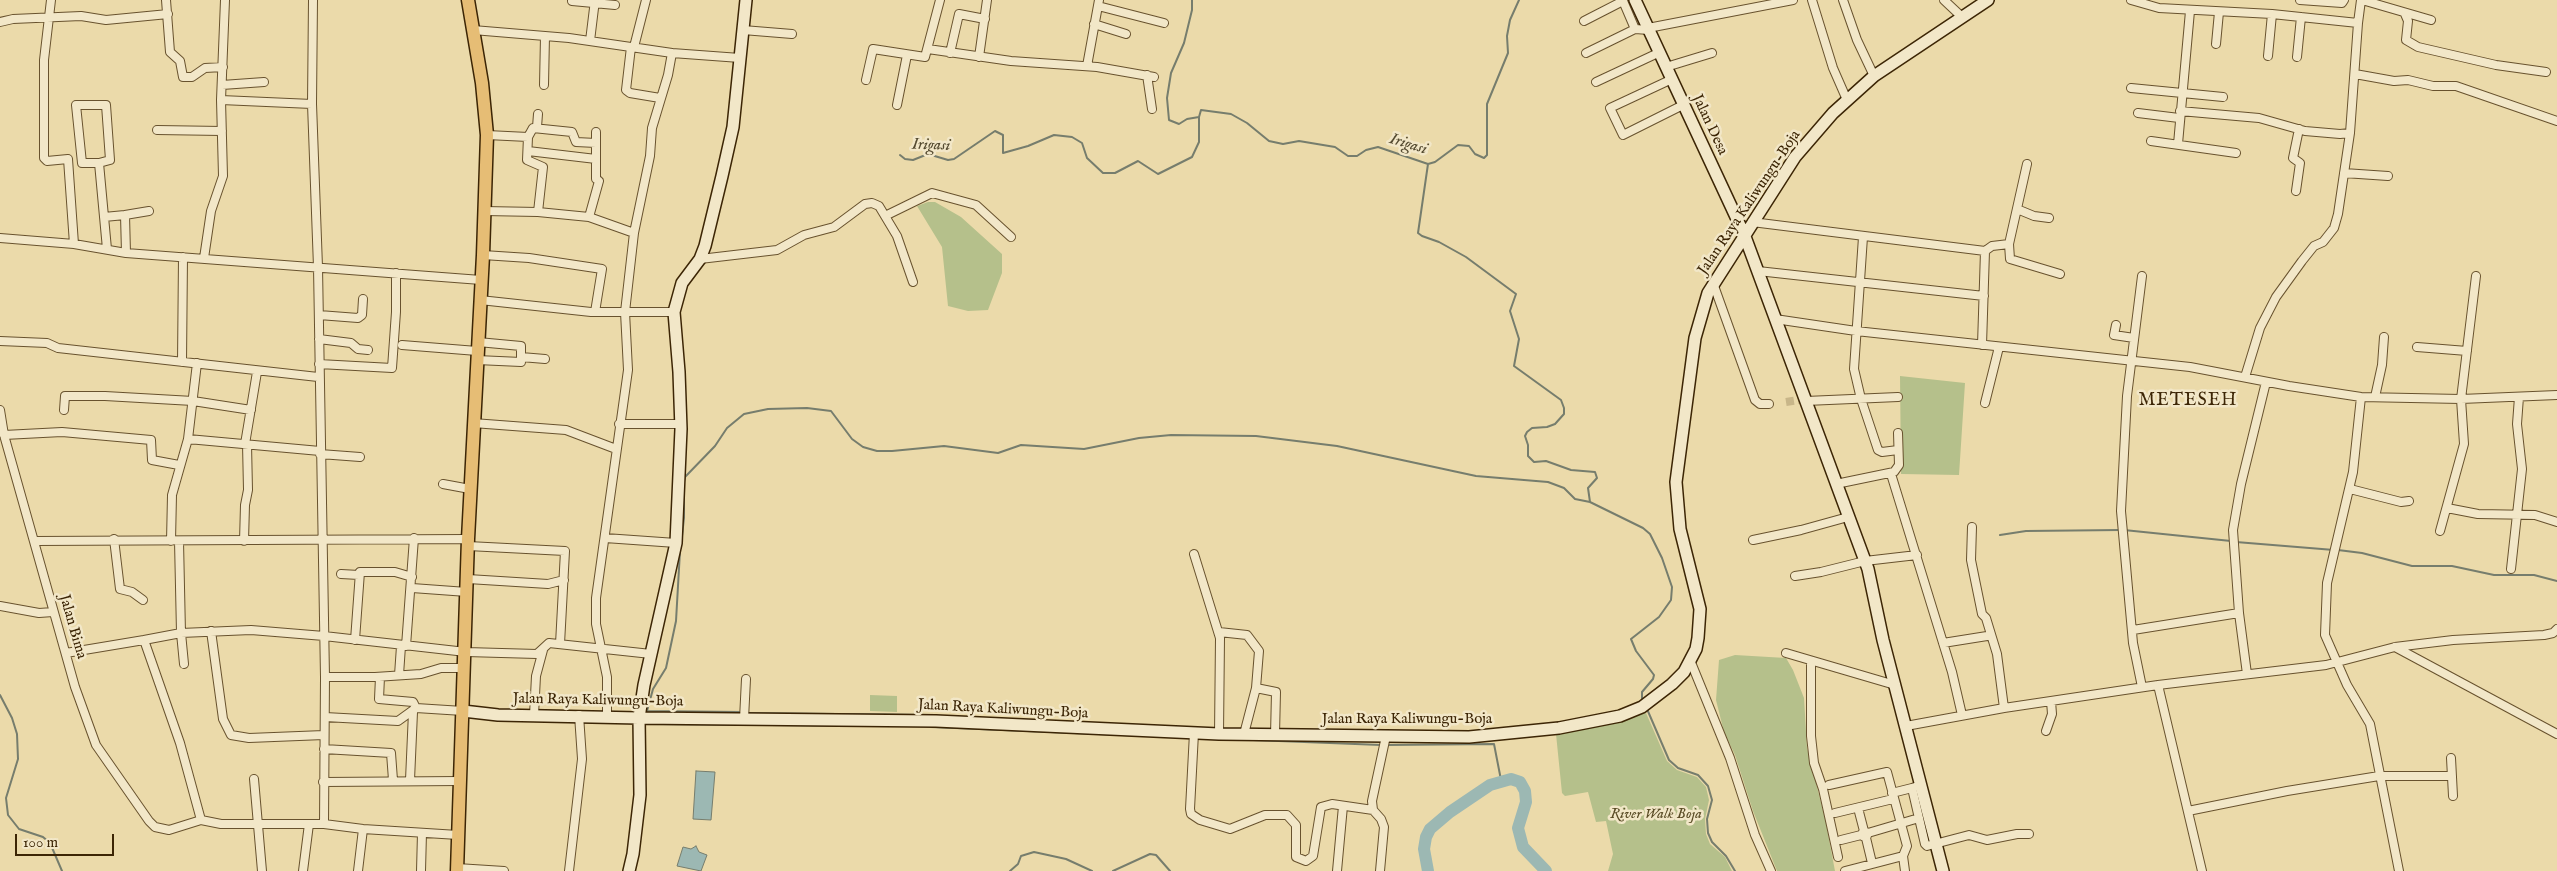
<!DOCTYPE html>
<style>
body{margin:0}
#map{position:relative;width:2557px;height:871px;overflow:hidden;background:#ebdaaa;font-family:"IM FELL English",serif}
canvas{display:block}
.scale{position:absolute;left:15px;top:834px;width:99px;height:22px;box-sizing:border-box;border:2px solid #3c2505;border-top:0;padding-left:6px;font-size:15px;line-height:18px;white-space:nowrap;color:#3c2505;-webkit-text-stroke:4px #f2e7c8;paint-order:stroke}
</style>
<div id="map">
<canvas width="2557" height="871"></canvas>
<div class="scale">100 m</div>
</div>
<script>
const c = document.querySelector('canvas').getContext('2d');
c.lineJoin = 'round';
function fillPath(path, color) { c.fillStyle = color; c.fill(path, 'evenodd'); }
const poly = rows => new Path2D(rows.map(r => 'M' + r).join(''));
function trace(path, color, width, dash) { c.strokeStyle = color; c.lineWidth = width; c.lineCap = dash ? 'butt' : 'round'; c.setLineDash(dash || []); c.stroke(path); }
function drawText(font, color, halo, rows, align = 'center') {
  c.font = font + ' "IM FELL English",serif'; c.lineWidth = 5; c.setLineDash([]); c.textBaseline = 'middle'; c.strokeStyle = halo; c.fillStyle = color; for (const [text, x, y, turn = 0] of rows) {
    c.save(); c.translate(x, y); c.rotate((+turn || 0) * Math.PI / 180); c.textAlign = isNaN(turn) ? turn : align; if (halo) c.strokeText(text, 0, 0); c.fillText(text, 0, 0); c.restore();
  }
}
fillPath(poly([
 [928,202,935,202,961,217,1002,254,1002,273,988,310,968,311,948,306,942,247,917,206],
 [1900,376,1965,383,1959,475,1901,474],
 [1735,655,1786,658,1793,670,1804,698,1807,748,1825,818,1835,871,1777,871,1753,811,1735,755,1724,732,1716,700,1719,660],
 [870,695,897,696,897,712,870,711],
 [1646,713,1667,761,1677,770,1697,777,1706,787,1709,800,1705,819,1706,834,1710,844,1725,857,1732,871,1608,871,1613,854,1606,821,1596,822,1588,792,1565,796,1562,793,1556,734]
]), '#b5c08b');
const water = poly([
 [696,771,715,772,711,820,693,819,696,771],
 [696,846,699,852,707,855,701,871,677,866,683,847,691,849,696,846]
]);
fillPath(water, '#9cb8b3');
trace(water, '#767d6d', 1);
trace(poly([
 [1192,0,1192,10,1184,43,1171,73,1167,98,1169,120,1179,124,1187,119,1199,117],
 [900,155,905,159,913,160,928,154,948,160,954,159,995,131,1003,135,1003,153,1028,146,1054,135,1072,137,1082,143,1087,158,1103,173,1115,173,1138,161,1158,174,1192,157,1199,142,1199,117,1201,110,1231,114,1247,123,1269,141,1283,144,1299,141,1335,147,1348,156,1357,156,1366,150,1378,147,1428,164,1435,162,1458,145,1469,146,1475,154,1484,158,1487,155,1487,104,1508,53,1507,36,1510,20,1519,0],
 [1428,164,1418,233,1422,236,1439,242,1466,257,1516,294,1510,311,1519,339,1514,366,1561,400,1564,408,1564,414,1555,424,1547,427,1532,428,1527,432,1525,436,1528,445,1528,456,1534,462,1546,461,1571,470,1595,472,1597,478,1588,488,1590,502],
 [684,481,685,477,715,446,727,428,744,414,768,409,807,408,831,411,852,439,863,447,877,451,892,451,944,446,998,453,1021,445,1084,449,1139,438,1171,435,1256,436,1337,446,1476,476,1548,482,1564,488,1575,499,1590,502,1643,528,1650,534,1662,558,1672,587,1671,600,1659,617,1631,639,1636,651,1654,675,1653,679,1642,692,1642,700],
 [2124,530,2231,541],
 [2000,535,2026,531,2120,530],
 [682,536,684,518,684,489],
 [2236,542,2334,550],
 [2338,550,2362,553,2412,566,2452,566,2494,575,2534,575,2557,581],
 [680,551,676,621,666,668,653,689,647,711,742,712],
 [0,695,12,718,17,734,18,759,6,798,8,815,19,829,43,837,50,843,62,871],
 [1647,709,1669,760,1678,768,1698,775,1708,786,1712,800,1707,819,1708,833,1712,842,1726,856,1735,871],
 [748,713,933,715],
 [644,724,896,726],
 [931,727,1146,736],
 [1253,740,1381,745],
 [1386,745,1494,744,1501,780],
 [1010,871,1018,864,1021,856,1034,852,1066,859,1092,871],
 [1113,871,1150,854,1156,855,1170,871]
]), '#767d6d', 2);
trace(poly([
 [1428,871,1424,849,1426,837,1430,829,1450,812,1490,785,1511,779,1520,782,1525,791,1526,802,1518,828,1523,847,1546,871]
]), '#9cb8b3', 12);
trace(poly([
 [1786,402,1805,399]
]), '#c8b689', 8, [8, 4]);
const street = poly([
 [51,0,44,60,44,158,47,161,68,159,74,244],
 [166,0,170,52,180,61,183,77,192,77,205,68,223,67],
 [313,0,312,104,318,267,325,677,324,824,363,829,458,835],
 [1812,0,1833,68,1847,100],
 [1843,0,1857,40,1874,76],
 [1944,0,1962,17],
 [2131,0,2159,8,2272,14,2358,23,2350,133,2338,214,2334,228,2323,242,2314,246,2302,261,2276,297,2260,328,2245,377],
 [2300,0,2342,3,2344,0],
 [2362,0,2431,20],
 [572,1,615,5],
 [1098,6,1164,23],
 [2405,14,2408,21,2406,40,2418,47,2496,65,2546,72],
 [1584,21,1623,1,1635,29,1649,30],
 [0,22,13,19,81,16,106,20,168,14],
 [2358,23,2361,0],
 [1094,24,1126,34],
 [1648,28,1793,0],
 [473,30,569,38,672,53,740,58],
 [743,30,792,34],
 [590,41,595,0],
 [2216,44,2219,12],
 [631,47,626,90,630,93,660,98],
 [634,47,646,0],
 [928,49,1011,61,1097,67,1154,77],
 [950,53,959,14,985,19],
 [1586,53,1635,29],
 [2268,56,2272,14],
 [979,57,987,0],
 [2297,57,2301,17],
 [1087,66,1099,0],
 [1666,67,1712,53],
 [2355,74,2394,81,2408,80,2433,86,2456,86,2557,121],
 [1147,75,1152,109],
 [866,80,873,49,925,57,940,0],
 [1670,80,1610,108,1623,135,1683,105],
 [1596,82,1658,53],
 [222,85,264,82],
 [544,85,545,36],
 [2131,88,2223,97],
 [221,100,312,104],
 [897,105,907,55],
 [2180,111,2259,118,2305,131,2340,134,2350,133],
 [2138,113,2179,118],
 [537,127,538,114],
 [157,130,222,131],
 [596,132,596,159],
 [487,135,528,137],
 [2151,141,2236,153],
 [2178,144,2190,11],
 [528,151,596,159,596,179,599,181,589,217],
 [99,163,110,160,106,105,76,105,82,163,99,163,107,249],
 [2027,164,2009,244,2010,259,2060,274],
 [2344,173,2388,176],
 [2296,191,2300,163,2293,158,2299,129],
 [2017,209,2034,216,2049,218],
 [484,211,538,212,589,217,634,233],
 [538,212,543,167,527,160,528,137,533,128,572,132,576,142,596,143],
 [885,216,932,193,976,205,1011,237],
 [104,217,125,215],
 [1752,222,1985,251,1992,246,2009,244],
 [1863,237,1854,369,1861,399,1878,450,1882,452,1898,450],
 [0,238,74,244,126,253,481,280],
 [126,253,125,215,149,211],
 [483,255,529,258,602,269,595,312],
 [204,258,211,211,223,176,221,100,225,0],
 [700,259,777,250,804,235,834,227,865,204,872,203,879,206,897,236,913,282],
 [1758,271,1984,296],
 [2142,276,2127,396,2121,511,2133,643,2142,687],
 [1713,283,1755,400,1760,404,1769,404],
 [480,300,591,312,674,312],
 [319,315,358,318,362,315,363,299],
 [1775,319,1856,331,2190,367,2289,386,2361,397,2461,399,2557,395],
 [2116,325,2114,335,2134,338],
 [319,339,351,343,358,349,368,350],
 [0,341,47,343,58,348,318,377],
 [402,345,477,351],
 [1982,345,1985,251],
 [2417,347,2467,351],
 [521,357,545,359],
 [477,360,521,362,521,346,478,342],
 [182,362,183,257],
 [319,364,392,368,396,312,396,273],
 [2361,397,2353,472,2327,583,2325,635,2347,685,2370,724,2399,871],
 [2375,397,2382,365,2384,337],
 [1806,401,1898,397],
 [1985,403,1999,347],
 [0,410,4,435,75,687,96,745,149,821,155,827,169,830,201,820,221,824,324,824],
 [64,410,65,396,105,396,193,401,251,410],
 [473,423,566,430,616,449],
 [619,424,681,424],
 [4,435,62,432,151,440,152,460,179,465],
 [188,439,320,451],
 [245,444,257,372],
 [320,454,360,457],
 [1891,474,1952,672,1962,715],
 [443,484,470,489],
 [1836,484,1894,472,1899,465,1898,433],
 [2350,489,2401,502,2409,501],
 [2447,508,2478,514,2535,515,2557,522],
 [1972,527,1971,560,1982,614,1986,618,1997,654,2004,708],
 [2440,531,2464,444,2461,399,2476,276],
 [605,538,676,543],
 [114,539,120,589,132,592,143,600],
 [1753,540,1801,530,1848,517],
 [34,541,468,539],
 [171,541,172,495,188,439,197,363],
 [179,541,181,633,251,630,324,636,466,652,537,654,549,643,651,654],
 [244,541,245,505,248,490,247,444],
 [468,546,565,551,560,644],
 [1194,554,1220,638,1219,734],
 [2511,569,2522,469,2517,424,2519,397],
 [341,574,359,575],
 [1795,576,1821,572,1865,561,1917,555],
 [468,579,548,584,564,580],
 [412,588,467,592],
 [0,606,39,613,53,612],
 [2133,630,2239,613],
 [211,631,223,719,231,735,249,738,324,735],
 [1219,632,1247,635,1259,651,1256,688,1276,692,1275,735],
 [144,640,181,633,184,664],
 [355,640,360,572,395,572,412,577],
 [1943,643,1987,636],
 [406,646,414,538],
 [2395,647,2557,734],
 [66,653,144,640,180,743,201,820],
 [1786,653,1895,685],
 [1690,660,1730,758,1755,835,1771,871],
 [1811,661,1811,736,1814,763,1823,789,1838,857],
 [2247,674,2239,613,2233,530,2241,484,2266,382],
 [399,675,401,646],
 [325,677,375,677,421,674,441,668,465,668],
 [380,677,379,699,413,702,416,708],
 [2158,685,2202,871],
 [534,715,536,676,543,650],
 [607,716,607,677,596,624,596,598,628,370,625,312,634,233,650,156,652,128,668,75,672,53],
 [325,717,398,721,416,708,463,711],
 [744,719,746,679],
 [1906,726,2004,708,2158,685,2326,665,2395,647,2453,640,2544,635,2553,633,2557,629],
 [2046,731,2052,714,2051,701],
 [1194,733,1190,809,1191,814,1200,820,1230,829,1265,815,1287,815,1296,825,1296,857,1306,861,1313,856,1321,807,1332,804,1373,810],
 [1244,734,1256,688],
 [324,749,391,753,393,780],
 [2451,758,2453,796],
 [254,779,262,871],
 [410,780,413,712],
 [323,782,460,781],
 [1829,785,1887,772,1907,846,1903,856,1905,871],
 [1921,785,1912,788,1925,844,1927,846,1969,835,1987,840,2017,834,2029,834],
 [1892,793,1912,788],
 [1858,808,1864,831],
 [2188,811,2287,791,2379,776,2452,776],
 [1835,813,1893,799],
 [1868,833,1866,838,1861,835,1864,831,1868,833,1919,818],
 [1866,838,1872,863],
 [1841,840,1861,835],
 [457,868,504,871],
 [303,871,309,824],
 [358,871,363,829],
 [421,871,422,833],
 [569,871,582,759,579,715],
 [1337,871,1343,806],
 [1380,871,1384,827,1381,819,1373,810,1372,801,1386,736],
 [1845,871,1903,856]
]);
const secondary = poly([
 [1635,0,1744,234,1868,569,1883,640,1943,871],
 [463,711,498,715,639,718,936,721,1219,734,1469,737,1559,728,1620,716,1642,707,1672,684,1684,672,1696,649,1698,638,1700,609,1680,529,1676,482,1695,338,1708,293,1795,157,1833,113,1874,76,1988,0],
 [629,871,633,854,640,795,639,718,644,685,676,543,681,429,679,372,674,312,682,283,700,259,705,246,722,176,733,127,746,0]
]);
const primary = poly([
 [457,871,468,539,483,255,487,135,482,83,468,0]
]);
trace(street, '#68522e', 10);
trace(secondary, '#3c2505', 14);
trace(primary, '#3c2505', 15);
trace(street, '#f2e7c8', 8);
trace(secondary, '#f2e7c8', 11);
trace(primary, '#e6bd75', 12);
drawText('15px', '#3c2505', '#f2e7c8', [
 ["Jalan Desa",1709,125,65],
 ["Jalan Raya Kaliwungu-Boja",1750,203,-56],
 ["Jalan Bima",72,627,74],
 ["Jalan Raya Kaliwungu-Boja",598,701,1],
 ["Jalan Raya Kaliwungu-Boja",1003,710,3],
 ["Jalan Raya Kaliwungu-Boja",1407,720]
]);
drawText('italic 15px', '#5a4c26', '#f2e7c8', [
 ["River Walk Boja",1656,815]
]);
drawText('italic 16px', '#544a30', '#f2e7c8', [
 ["Irigasi",1408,145,17],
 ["Irigasi",931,146,2]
]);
c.letterSpacing = '1px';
drawText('18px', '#3c2505', '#f2e7c8', [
 ["METESEH",2188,401]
]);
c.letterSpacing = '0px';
</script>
